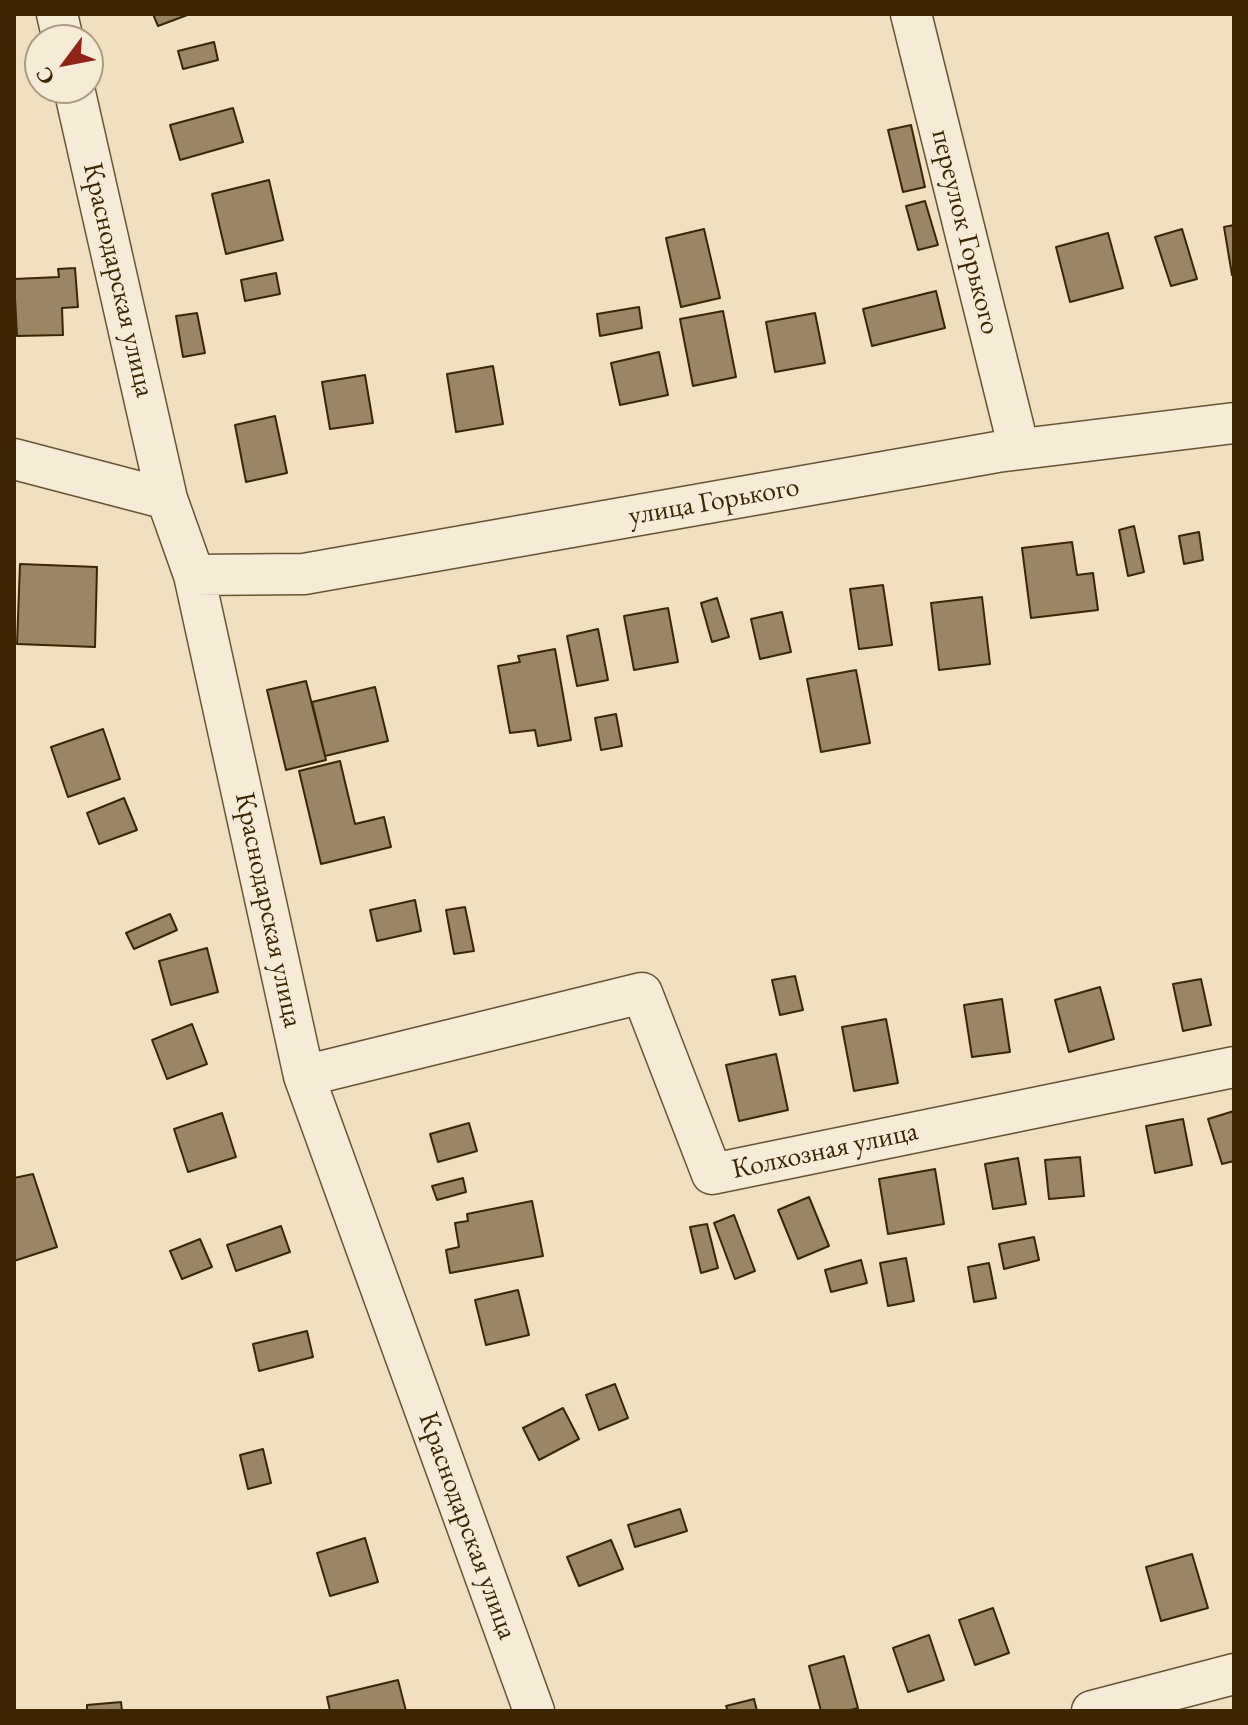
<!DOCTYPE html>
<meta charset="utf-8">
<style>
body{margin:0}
#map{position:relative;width:1248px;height:1725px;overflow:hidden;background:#f0e0c0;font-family:"EB Garamond",serif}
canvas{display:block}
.frame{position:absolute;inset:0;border:16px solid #3c2501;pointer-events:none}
.north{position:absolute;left:24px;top:24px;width:80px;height:80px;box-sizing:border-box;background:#f5ebd6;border:2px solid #ab9c81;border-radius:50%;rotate:238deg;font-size:22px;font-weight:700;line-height:32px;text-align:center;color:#3c2501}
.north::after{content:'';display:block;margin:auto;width:28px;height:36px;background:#8f2418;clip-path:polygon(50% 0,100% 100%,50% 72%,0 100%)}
</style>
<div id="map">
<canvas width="1248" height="1725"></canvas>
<div class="frame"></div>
<div class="north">С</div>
</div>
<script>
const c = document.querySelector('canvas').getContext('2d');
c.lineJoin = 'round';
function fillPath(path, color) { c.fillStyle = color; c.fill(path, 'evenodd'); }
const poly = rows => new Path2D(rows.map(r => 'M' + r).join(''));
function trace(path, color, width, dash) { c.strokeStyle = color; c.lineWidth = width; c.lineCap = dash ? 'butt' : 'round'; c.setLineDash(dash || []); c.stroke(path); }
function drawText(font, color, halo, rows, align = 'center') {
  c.font = font + ' "EB Garamond",serif'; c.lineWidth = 6; c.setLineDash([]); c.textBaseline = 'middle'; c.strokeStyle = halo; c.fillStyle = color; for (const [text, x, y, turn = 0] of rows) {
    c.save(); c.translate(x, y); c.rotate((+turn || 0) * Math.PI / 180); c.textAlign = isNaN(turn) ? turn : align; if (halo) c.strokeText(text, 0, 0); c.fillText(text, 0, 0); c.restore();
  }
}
const building = poly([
 [153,14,190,14,158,26,153,14],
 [214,42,218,60,183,69,178,51,214,42],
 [233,108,243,142,180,160,170,125,233,108],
 [911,125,925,187,903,192,888,130,911,125],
 [269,180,283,240,226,254,212,194,269,180],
 [925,201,938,245,918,250,906,206,925,201],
 [1234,225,1234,274,1232,275,1224,227,1234,225],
 [704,229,720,298,681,307,666,238,704,229],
 [1182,229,1197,279,1171,286,1155,237,1182,229],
 [1108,233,1123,288,1070,302,1056,247,1108,233],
 [75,268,78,307,62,308,63,335,17,336,14,279,59,277,58,269,75,268],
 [276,273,280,294,245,301,241,280,276,273],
 [936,291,945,328,872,346,863,309,936,291],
 [639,307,642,328,600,336,597,314,639,307],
 [723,311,736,377,693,386,680,319,723,311],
 [197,313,205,353,183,357,176,316,197,313],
 [815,313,825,363,775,372,766,322,815,313],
 [659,352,668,395,620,405,611,363,659,352],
 [493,366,503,424,456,432,447,374,493,366],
 [365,375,373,423,330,429,322,382,365,375],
 [275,416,287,473,246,482,235,425,275,416],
 [1134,526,1144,572,1128,576,1119,530,1134,526],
 [1199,532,1203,560,1184,564,1179,536,1199,532],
 [1072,542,1077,575,1093,573,1098,610,1031,618,1022,548,1072,542],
 [20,564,97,567,95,647,17,644,20,564],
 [883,585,892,645,859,649,850,589,883,585],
 [982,597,990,664,939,670,931,603,982,597],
 [717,598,729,637,712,642,701,603,717,598],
 [668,608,678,662,634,670,624,616,668,608],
 [782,612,791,652,760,659,751,619,782,612],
 [598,629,608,680,577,686,567,636,598,629],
 [555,649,571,740,538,746,535,730,510,733,498,666,520,662,518,656,555,649],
 [856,670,870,743,821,752,807,679,856,670],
 [306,681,326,760,286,770,267,690,306,681],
 [375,687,388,741,325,756,312,702,375,687],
 [616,714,622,746,601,750,595,718,616,714],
 [103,729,120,779,68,797,51,747,103,729],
 [340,761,355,824,384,817,391,847,321,864,299,771,340,761],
 [124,798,137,830,99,844,87,813,124,798],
 [415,900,421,931,377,941,370,910,415,900],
 [465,907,474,951,454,954,446,910,465,907],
 [170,914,177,930,134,949,126,933,170,914],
 [207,948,218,992,171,1005,159,961,207,948],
 [795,976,803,1010,780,1015,772,980,795,976],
 [1201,979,1211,1025,1183,1031,1173,984,1201,979],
 [1100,987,1114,1039,1069,1052,1055,1000,1100,987],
 [1002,999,1010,1052,972,1057,964,1005,1002,999],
 [886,1019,898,1083,854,1091,842,1027,886,1019],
 [192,1024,207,1064,167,1079,152,1040,192,1024],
 [776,1054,788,1110,739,1121,726,1065,776,1054],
 [1234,1111,1234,1161,1222,1164,1208,1119,1234,1111],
 [222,1113,236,1157,188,1172,174,1129,222,1113],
 [1183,1119,1192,1165,1155,1173,1146,1126,1183,1119],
 [469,1123,477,1151,438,1162,430,1134,469,1123],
 [1080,1157,1084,1196,1049,1199,1045,1160,1080,1157],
 [1018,1158,1026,1204,993,1209,985,1164,1018,1158],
 [935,1169,944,1224,888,1234,879,1179,935,1169],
 [33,1174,57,1247,14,1261,14,1178,33,1174],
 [463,1178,466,1192,437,1200,432,1186,463,1178],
 [809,1197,829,1246,798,1259,778,1210,809,1197],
 [532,1201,543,1256,450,1273,446,1250,459,1247,455,1223,468,1221,467,1214,532,1201],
 [734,1215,755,1271,735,1279,714,1223,734,1215],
 [707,1224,718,1268,701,1273,690,1227,707,1224],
 [281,1226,290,1252,236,1271,227,1245,281,1226],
 [1034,1237,1039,1260,1004,1269,999,1244,1034,1237],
 [200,1239,212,1267,182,1279,170,1251,200,1239],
 [906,1258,914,1301,888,1306,880,1263,906,1258],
 [861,1260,867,1283,831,1292,825,1270,861,1260],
 [989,1263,996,1298,974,1302,968,1267,989,1263],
 [518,1290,529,1335,486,1345,475,1300,518,1290],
 [307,1331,313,1357,259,1371,253,1344,307,1331],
 [615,1384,628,1418,599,1430,586,1395,615,1384],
 [563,1408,579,1439,539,1460,523,1428,563,1408],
 [263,1449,271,1483,248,1489,240,1455,263,1449],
 [680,1509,687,1531,635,1547,628,1525,680,1509],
 [365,1538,378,1582,330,1596,317,1553,365,1538],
 [611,1540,623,1569,579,1586,567,1557,611,1540],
 [1192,1554,1208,1608,1161,1621,1146,1567,1192,1554],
 [993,1608,1009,1653,975,1665,959,1620,993,1608],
 [929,1635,944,1680,908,1692,893,1648,929,1635],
 [844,1656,858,1708,847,1711,821,1711,809,1666,844,1656],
 [398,1680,406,1711,330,1711,327,1697,398,1680],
 [754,1699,757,1711,728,1711,726,1706,754,1699],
 [121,1702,122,1711,87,1711,87,1705,121,1702]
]);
fillPath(building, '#9a8664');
trace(building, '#3c2501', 2);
const street = poly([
 [57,14,63,40],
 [911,14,1019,449],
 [74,88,167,499,194,575,304,1076,534,1711],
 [14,459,167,499],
 [194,575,304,574,997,452,1234,423],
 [304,1076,642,993,712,1174,1234,1067],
 [1092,1711,1234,1674]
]);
trace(street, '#695431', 43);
trace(street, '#f5ebd6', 40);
drawText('28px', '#3c2501', '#f5ebd6', [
 ["переулок Горького",965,232,76],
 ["Краснодарская улица",118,280,77],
 ["улица Горького",714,502,-10],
 ["Краснодарская улица",268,910,78],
 ["Колхозная улица",825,1151,-12],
 ["Краснодарская улица",467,1526,70]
]);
</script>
